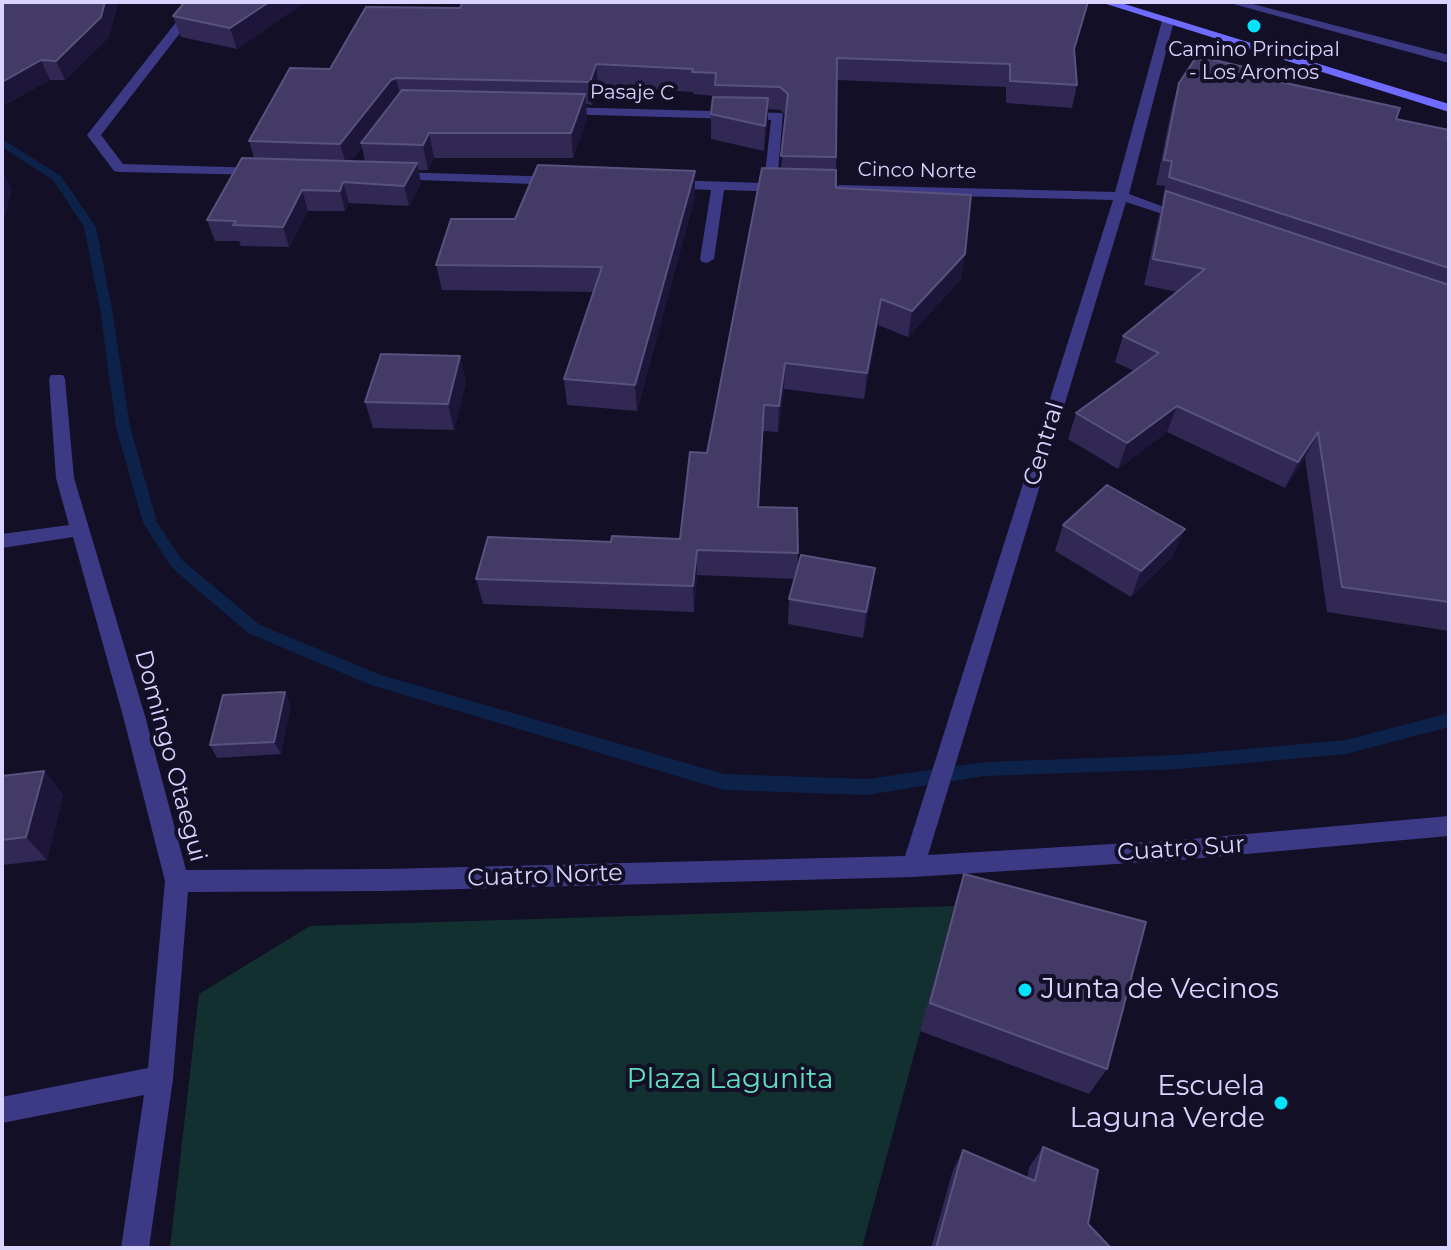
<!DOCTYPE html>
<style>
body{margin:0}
#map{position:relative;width:1451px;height:1250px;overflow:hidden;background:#130f26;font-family:Montserrat,sans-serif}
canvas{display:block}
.frame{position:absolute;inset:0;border:4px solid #d9d4ff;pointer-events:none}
</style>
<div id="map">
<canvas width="1451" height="1250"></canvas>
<div class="frame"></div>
</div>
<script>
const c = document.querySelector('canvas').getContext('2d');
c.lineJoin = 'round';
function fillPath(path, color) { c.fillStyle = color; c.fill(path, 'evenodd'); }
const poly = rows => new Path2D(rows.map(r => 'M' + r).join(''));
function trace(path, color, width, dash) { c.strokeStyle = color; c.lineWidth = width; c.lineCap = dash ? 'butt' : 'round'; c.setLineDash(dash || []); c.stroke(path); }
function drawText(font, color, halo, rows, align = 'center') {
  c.font = font + ' Montserrat,sans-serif'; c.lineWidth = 8; c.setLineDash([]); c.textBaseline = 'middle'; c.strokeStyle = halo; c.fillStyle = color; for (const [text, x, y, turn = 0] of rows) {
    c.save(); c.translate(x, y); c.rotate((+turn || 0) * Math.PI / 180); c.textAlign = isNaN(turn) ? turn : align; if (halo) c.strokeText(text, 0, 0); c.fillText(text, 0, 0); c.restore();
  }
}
fillPath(poly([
 [954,906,862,1248,170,1248,199,994,310,926]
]), '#12302f');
fillPath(poly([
 [2,139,61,176,96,227,112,309,130,427,157,522,182,560,260,625,381,675,724,774,867,779,985,762,1179,755,1346,740,1449,713,1449,727,1346,754,1179,769,985,776,867,795,724,790,371,685,248,633,172,568,143,523,116,427,100,309,84,227,53,180,2,147,2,139]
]), '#0c2248');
fillPath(poly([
 [192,2,204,2,101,135,123,164,260,168,267,172,265,175,119,172,114,171,87,135,192,2],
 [1226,2,1245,2,1449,55,1449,63,1226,2],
 [1168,18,1174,21,1129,194,1191,217,1184,221,1126,202,928,855,1179,840,1449,816,1449,836,1179,860,913,877,385,891,188,892,173,1079,149,1248,121,1248,144,1095,2,1123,2,1097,148,1068,165,881,123,716,73,537,2,548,2,534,69,525,56,478,49,379,51,375,63,375,65,379,74,478,145,716,186,870,385,869,905,856,1113,200,839,193,832,189,839,185,1115,192,1162,21,1168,18],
 [562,107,783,113,777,184,791,188,784,192,724,190,714,259,707,263,702,262,700,259,711,190,668,188,661,184,668,180,764,183,771,120,558,114,556,111,562,107],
 [396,172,560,177,567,181,560,185,391,179,391,173,396,172]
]), '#3d3a85');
fillPath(poly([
 [1100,2,1118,2,1449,104,1449,112,1100,2]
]), '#6f6bff');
fillPath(poly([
 [2,2,118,2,109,37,65,80,50,80],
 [185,2,305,2,237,49,181,37,173,16],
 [1075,53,1077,85,1072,108,1006,103,1006,87,837,80,836,188,965,254,961,279,908,337,878,325,864,399,784,389,778,432,763,431,759,507,798,553,797,572,872,594,863,638,788,624,789,599,795,579,697,575,694,612,483,604,476,579,611,542,680,539,707,453,781,168,786,115,780,110,768,109,764,151,711,139,711,114,715,96,693,94,693,92,598,86,592,105,586,104,587,118,573,158,434,158,428,170,418,170,421,183,409,206,349,203,345,211,308,211,289,247,241,246,239,241,215,241,207,220,254,158,249,141,330,69],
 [362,147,365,162,351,161],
 [1255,76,1396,119,1449,137,1449,631,1327,612,1305,458,1285,488,1167,432,1118,469,1068,439,1076,413,1134,371,1115,362,1123,336,1177,292,1144,285,1159,216,1163,203,1162,202,1165,186,1156,185,1172,107,1179,83],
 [695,196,637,411,567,405,564,379,593,292,442,290,436,265,515,219],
 [460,356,466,382,454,430,373,428,365,402],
 [1063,525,1174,555,1131,597,1055,551],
 [285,692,291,705,281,754,217,758,210,745],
 [44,771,63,795,47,860,2,865,2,776],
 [964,874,1107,1069,1089,1094,920,1031,954,906],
 [1043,1147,1088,1224,1111,1248,931,1248,953,1170,963,1150,1027,1178,1029,1167]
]), '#312854');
fillPath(poly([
 [105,2,118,2,109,37,65,80,56,61],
 [269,2,305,2,237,49,230,28],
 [1088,2,1089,2,1069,71,1074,49],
 [41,60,50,80,2,107,2,82],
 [596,64,598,86,592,105,590,82],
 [396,78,401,100,361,143,362,147,347,167,340,144,391,80],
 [585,94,587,118,573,158,571,133],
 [768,98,768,123,764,151,765,126],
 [429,133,434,158,428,170,423,145],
 [417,163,421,183,409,206,404,186],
 [2,170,12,189,2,227],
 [695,171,695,196,637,411,635,385],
 [343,182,349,203,345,211,340,191],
 [302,190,308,211,289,247,283,227],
 [965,254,961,279,908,337,912,311],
 [881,299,878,325,864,399,867,373],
 [460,356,466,382,454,430,448,404],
 [785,363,784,389,778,432,779,406],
 [1177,406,1167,432,1118,469,1127,443],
 [1318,432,1305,458,1285,488,1298,462],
 [1185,529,1174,555,1131,597,1141,571],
 [697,550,697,575,694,612,693,586],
 [875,568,872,594,863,638,866,612],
 [285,692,291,705,281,754,274,742],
 [44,771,63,795,47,860,26,837]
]), '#1d163a');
const building = poly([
 [2,2,105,2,101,17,56,61,41,60,2,82,2,2],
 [185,2,269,2,230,28,173,16,185,2],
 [463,2,1088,2,1074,49,1077,85,1010,81,1010,64,837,58,836,157,781,156,788,94,780,87,715,85,716,73,692,72,693,69,596,64,590,82,396,78,391,80,340,144,249,141,290,68,330,69,366,7,460,8,463,2],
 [1197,56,1257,70,1254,76,1400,108,1396,119,1449,130,1447,137,1449,137,1449,268,1169,177,1172,161,1164,160,1179,83,1197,56],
 [402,90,585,94,571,133,429,133,423,145,361,143,402,90],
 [713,97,768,98,765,126,711,114,713,97],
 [242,158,417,163,404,186,343,182,340,191,302,190,283,227,233,225,236,221,207,220,242,158],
 [538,165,695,171,635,385,564,379,602,267,436,265,451,219,515,219,538,165],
 [762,168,836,170,836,188,971,195,965,254,912,311,881,299,867,373,785,363,779,406,764,405,758,507,797,508,798,553,697,550,693,586,476,579,488,537,611,542,612,536,680,539,690,452,707,453,762,168],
 [1166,191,1449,285,1449,602,1342,587,1318,432,1298,462,1177,406,1127,443,1076,413,1159,353,1123,336,1205,269,1153,259,1166,191],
 [381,354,460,356,448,404,365,402,381,354],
 [1107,485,1185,529,1141,571,1063,525,1107,485],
 [801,555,875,568,866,612,789,599,801,555],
 [285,692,274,742,210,745,223,695,285,692],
 [44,771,26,837,2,840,2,776,44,771],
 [964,874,1146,922,1107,1069,930,1003,964,874],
 [1043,1147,1098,1170,1088,1224,1111,1248,936,1248,963,1150,1035,1181,1043,1147]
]);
fillPath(building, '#433a66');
trace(building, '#5a527e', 2);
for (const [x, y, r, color] of [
 [1254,26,8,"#00e5ff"],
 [1025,990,8,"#00e5ff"],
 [1281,1103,8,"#00e5ff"]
]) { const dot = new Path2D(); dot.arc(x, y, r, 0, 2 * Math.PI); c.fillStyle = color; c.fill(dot); trace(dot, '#130f26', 3); }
drawText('20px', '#d9d4ff', '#130f26', [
 ["Camino Principal",1254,50],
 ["- Los Aromos",1254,73]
]);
drawText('20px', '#d9d4ff', '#130f26', [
 ["Pasaje C",632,93,1],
 ["Cinco Norte",917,171,1]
]);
drawText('24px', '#d9d4ff', '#130f26', [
 ["Central",1044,444,-73],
 ["Domingo Otaegui",170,756,75],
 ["Cuatro Sur",1181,849,-4],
 ["Cuatro Norte",545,876,-2]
]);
drawText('28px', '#d9d4ff', '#130f26', [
 ["Junta de Vecinos",1041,990],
 ["Escuela",1265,1087,"right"],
 ["Laguna Verde",1265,1119,"right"]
], 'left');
drawText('28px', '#5fe0c0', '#130f26', [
 ["Plaza Lagunita",730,1080]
]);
</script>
